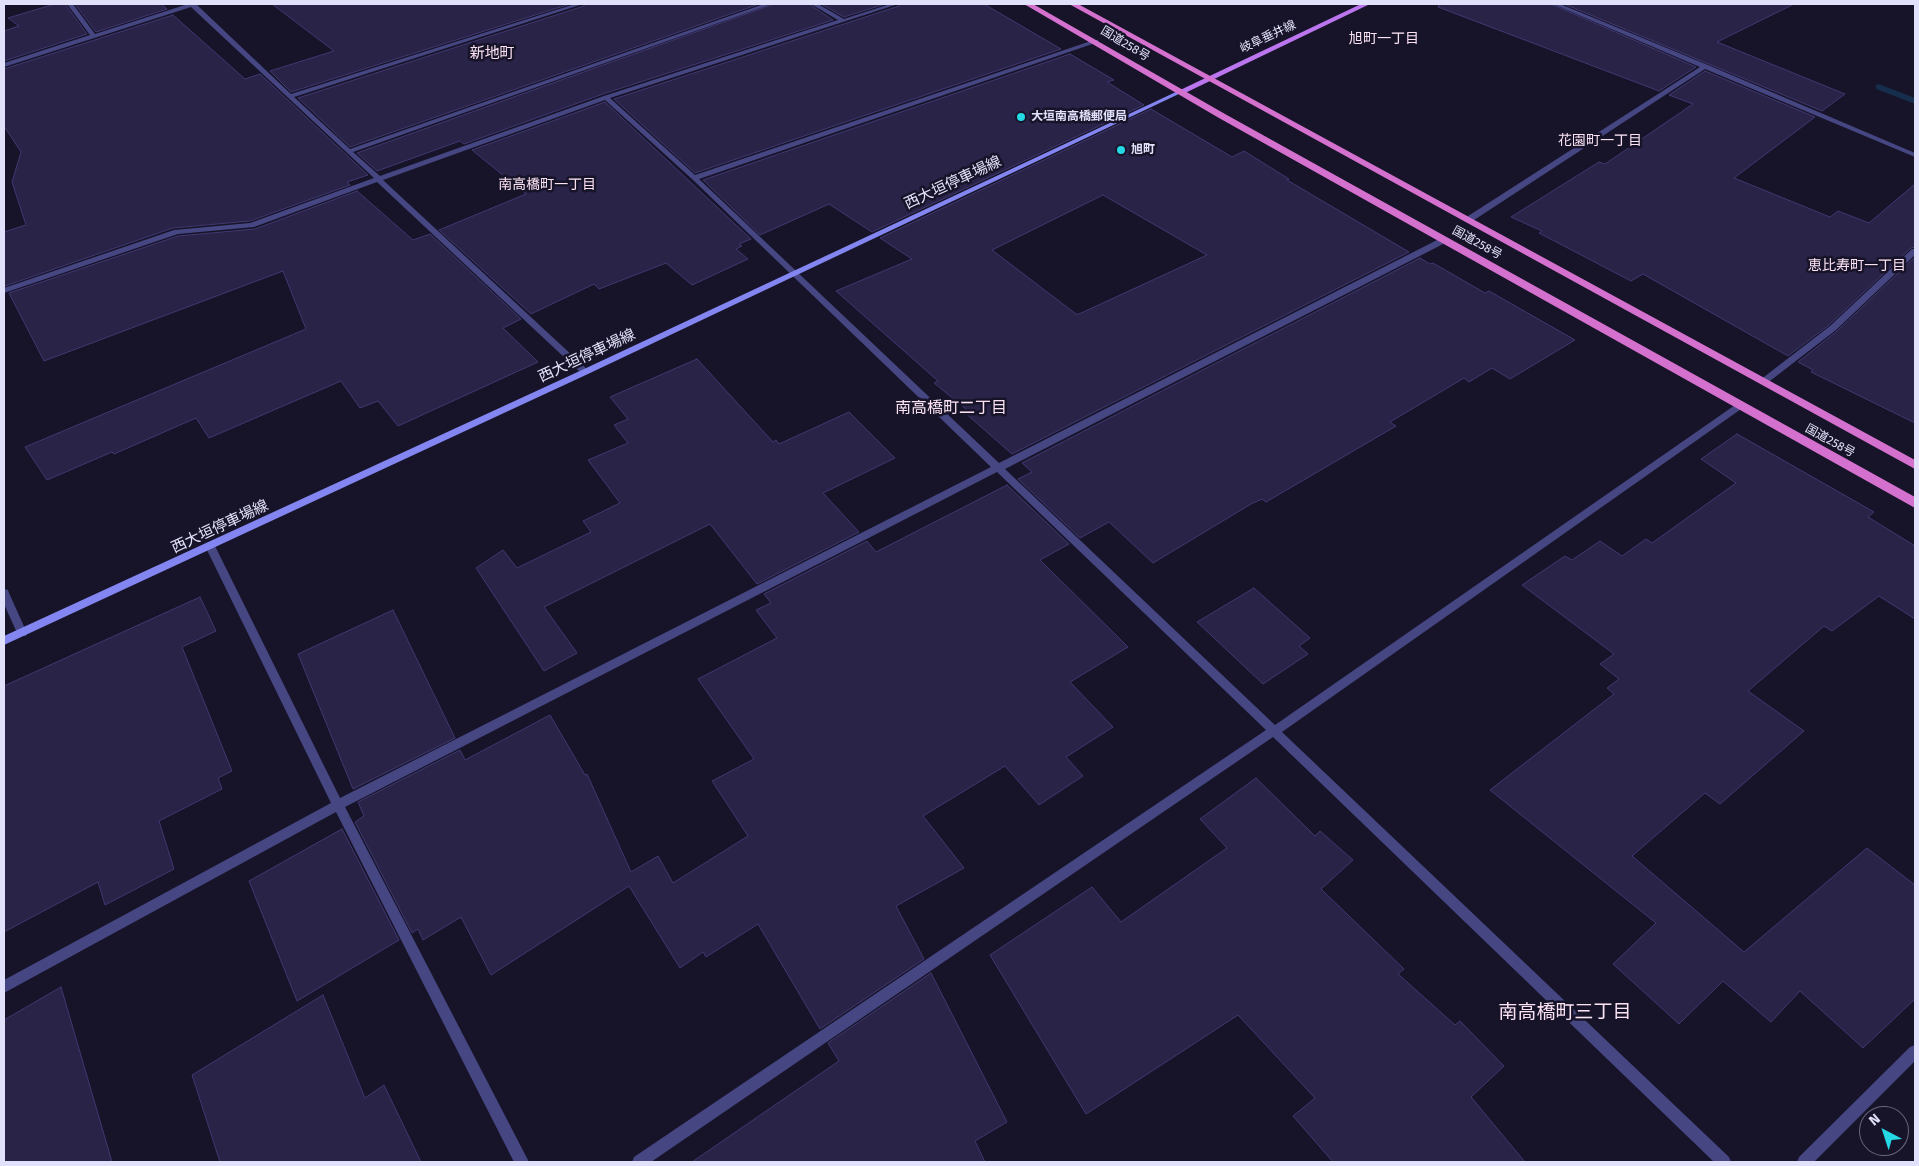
<!DOCTYPE html>
<meta charset="utf-8">
<style>
body{margin:0}
#map{position:relative;width:1919px;height:1166px;overflow:hidden;background:#171429;font-family:"Fira Sans",sans-serif}
canvas{display:block}
.frame{position:absolute;inset:0;border:5px solid #e2e1fb;pointer-events:none}
.north{position:absolute;left:1859px;top:1106px;width:50px;height:50px;box-sizing:border-box;background:#171429;border:1px solid #68667d;border-radius:50%;rotate:320deg;font-size:14px;font-weight:700;line-height:20px;text-align:center;color:#e2e1fb}
.north::after{content:'';display:block;margin:auto;width:18px;height:22px;background:#24d9e4;clip-path:polygon(50% 0,100% 100%,50% 72%,0 100%)}
</style>
<div id="map">
<canvas width="1919" height="1166"></canvas>
<div class="frame"></div>
<div class="north">N</div>
</div>
<script>
const c = document.querySelector('canvas').getContext('2d');
c.lineJoin = 'round';
const poly = rows => new Path2D(rows.map(r => 'M' + r).join(''));
function fillPath(path, color) { c.fillStyle = color; c.fill(path, 'evenodd'); }
function trace(path, color, width, dash) { c.strokeStyle = color; c.lineWidth = width; c.lineCap = dash ? 'butt' : 'round'; c.setLineDash(dash || []); c.stroke(path); }
function drawText(font, color, halo, rows, align = 'center') {
  c.font = font + ' "Fira Sans","Noto Sans JP",sans-serif'; c.lineWidth = 5; c.setLineDash([]); c.textBaseline = 'middle'; c.strokeStyle = halo; c.fillStyle = color; for (const [text, x, y, turn = 0] of rows) {
    c.save(); c.translate(x, y); c.rotate((+turn || 0) * Math.PI / 180); c.textAlign = isNaN(turn) ? turn : align; if (halo) c.strokeText(text, 0, 0); c.fillText(text, 0, 0); c.restore();
  }
}
fillPath(poly([
 [1879,84,1915,98,1915,104,1876,89,1876,85,1879,84]
]), '#162d4b');
const building = poly([
 [55,4,65,4,87,34,4,61,4,31,19,26,8,18,55,4],
 [75,4,161,4,167,9,96,32,75,4],
 [272,4,570,4,291,92,270,71,334,51,272,4],
 [585,4,759,4,350,147,298,98,584,6,585,4],
 [774,4,809,4,833,20,603,94,464,144,460,141,377,171,357,153,774,4],
 [821,4,885,4,844,17,821,4],
 [900,4,984,4,1061,49,695,173,614,99,899,6,900,4],
 [1439,4,1551,4,1696,67,1659,91,1438,7,1439,4],
 [1564,4,1794,4,1717,42,1845,94,1822,111,1564,4],
 [173,15,245,79,260,74,368,175,347,182,350,185,250,221,173,228,5,286,4,282,4,232,26,225,12,182,21,152,4,126,4,69,173,15],
 [1070,54,1114,80,1107,82,1144,105,872,232,829,204,760,235,703,180,1070,54],
 [1705,71,1815,117,1734,178,1830,217,1838,211,1869,223,1915,184,1915,247,1911,248,1829,325,1788,356,1643,274,1631,281,1539,233,1542,231,1511,217,1599,162,1605,164,1693,104,1669,95,1705,71],
 [605,102,751,239,739,244,742,246,736,249,748,259,692,285,666,263,599,289,594,284,531,314,439,230,526,194,472,150,605,102],
 [1151,109,1232,157,1244,151,1289,179,1287,180,1409,252,1012,454,963,411,966,409,934,383,938,381,836,291,912,259,880,238,1151,109],
 [1103,195,1207,255,1079,314,1076,314,992,250,1103,195],
 [357,191,413,240,430,234,521,319,503,328,538,362,398,426,378,401,360,408,341,381,209,438,196,418,114,454,112,452,47,480,25,447,306,329,283,271,44,361,9,293,178,236,255,229,357,191],
 [1915,257,1915,423,1811,372,1813,370,1798,362,1837,331,1915,257],
 [1420,258,1430,264,1433,263,1485,293,1489,291,1575,340,1510,379,1492,368,1469,382,1464,378,1390,422,1396,426,1266,502,1262,499,1251,504,1153,563,1109,522,1080,538,1018,479,1032,472,1022,463,1420,258],
 [697,359,773,442,776,440,779,444,849,412,895,458,823,493,859,532,757,584,710,524,544,607,577,653,544,671,476,568,503,550,517,568,591,532,583,521,620,503,588,460,628,443,614,425,628,419,610,397,697,359],
 [1737,434,1874,512,1868,517,1915,546,1915,619,1879,596,1832,631,1824,626,1748,691,1804,731,1720,804,1705,793,1632,856,1744,952,1867,848,1915,885,1915,999,1863,1048,1800,991,1771,1022,1723,981,1679,1024,1613,964,1656,923,1490,790,1614,694,1607,688,1619,679,1600,664,1614,654,1522,585,1565,556,1572,560,1600,541,1622,556,1646,539,1652,543,1736,483,1701,459,1737,434],
 [1007,485,1069,544,1040,560,1128,647,1070,682,1113,727,1066,757,1083,776,1039,805,1005,766,923,816,964,868,896,906,924,959,820,1029,758,924,706,957,703,952,680,968,629,886,491,975,461,917,423,940,418,929,412,933,355,822,364,816,358,802,460,750,465,760,550,715,585,775,587,774,631,872,658,856,673,883,748,836,712,781,754,759,698,679,777,638,756,610,771,603,764,594,867,541,876,552,1007,485],
 [1254,588,1310,638,1299,646,1308,654,1263,684,1197,622,1254,588],
 [200,597,216,631,182,647,232,771,218,778,222,789,159,821,174,869,105,905,98,882,4,932,4,686,200,597],
 [393,610,455,738,353,789,298,654,393,610],
 [1256,778,1315,836,1320,831,1353,860,1321,889,1404,969,1398,974,1455,1025,1460,1021,1504,1066,1471,1097,1525,1162,1333,1162,1293,1116,1315,1098,1238,1015,1086,1114,990,955,1092,887,1121,922,1227,848,1200,819,1256,778],
 [342,829,399,940,297,1001,249,881,342,829],
 [931,973,1007,1122,975,1141,985,1162,692,1162,839,1061,828,1043,931,973],
 [61,987,112,1162,4,1162,4,1020,61,987],
 [323,995,365,1098,384,1085,421,1162,220,1162,192,1075,323,995]
]);
fillPath(building, '#292348');
trace(building, '#403871', 1);
fillPath(poly([
 [67,4,73,4,95,34,188,4,196,4,291,94,575,4,583,4,294,97,350,149,764,4,772,4,353,152,380,176,604,96,838,20,811,4,818,4,844,19,890,4,898,4,610,98,695,175,1094,40,1098,40,1098,42,699,179,999,463,1441,238,1447,238,1447,242,1005,469,1275,725,1738,403,1744,403,1745,405,1744,407,1282,732,1729,1157,1731,1162,1714,1162,1273,737,651,1162,632,1162,634,1157,1266,730,997,472,345,807,529,1162,514,1162,336,812,4,993,4,980,331,803,205,546,207,543,210,542,215,546,340,798,991,467,692,179,605,100,383,180,588,370,588,374,582,374,377,182,254,227,178,234,4,293,4,288,174,230,250,223,374,178,191,7,4,67,4,63,90,35,67,4],
 [1553,4,1560,4,1708,65,1915,153,1915,157,1705,69,1471,222,1465,222,1465,218,1700,67,1553,4],
 [1912,249,1915,249,1915,255,1836,330,1766,384,1760,384,1760,380,1830,326,1912,249],
 [4,589,8,590,9,593,27,633,26,636,18,636,17,633,4,604,4,589],
 [1915,1045,1915,1061,1814,1162,1797,1162,1799,1157,1910,1047,1915,1045]
]), '#454682');
fillPath(poly([
 [1178,91,1183,92,588,374,4,645,4,636,582,370,1178,91]
]), '#8386f0');
fillPath(poly([
 [1361,4,1370,4,1183,94,1176,92,1361,4]
]), '#bb75ee');
fillPath(poly([
 [1024,4,1033,4,1225,114,1915,497,1915,508,1219,118,1024,4],
 [1069,4,1078,4,1915,460,1915,469,1069,4]
]), '#d470ce');
for (const [x, y, r, color] of [
 [1021,117,5,"#24d9e4"],
 [1121,150,5,"#24d9e4"]
]) { const dot = new Path2D(); dot.arc(x, y, r, 0, 2 * Math.PI); c.fillStyle = color; c.fill(dot); trace(dot, '#171429', 2); }
drawText('12px', '#e2e1fb', '#171429', [
 ["岐阜垂井線",1268,37,-25],
 ["国道258号",1125,44,31],
 ["国道258号",1477,243,29],
 ["国道258号",1830,441,29]
]);
drawText('bold 12px', '#e2e1fb', '#171429', [
 ["大垣南高橋郵便局",1031,117],
 ["旭町",1131,150]
], 'left');
drawText('14px', '#fbe2f3', '#171429', [
 ["旭町一丁目",1384,39],
 ["花園町一丁目",1600,141],
 ["南高橋町一丁目",547,185],
 ["恵比寿町一丁目",1857,266]
]);
drawText('15px', '#fbe2f3', '#171429', [
 ["新地町",492,54]
]);
drawText('15px', '#e2e1fb', '#171429', [
 ["西大垣停車場線",953,183,-25],
 ["西大垣停車場線",587,356,-25],
 ["西大垣停車場線",220,527,-25]
]);
drawText('16px', '#fbe2f3', '#171429', [
 ["南高橋町二丁目",951,409]
]);
drawText('19px', '#fbe2f3', '#171429', [
 ["南高橋町三丁目",1565,1013]
]);
</script>
